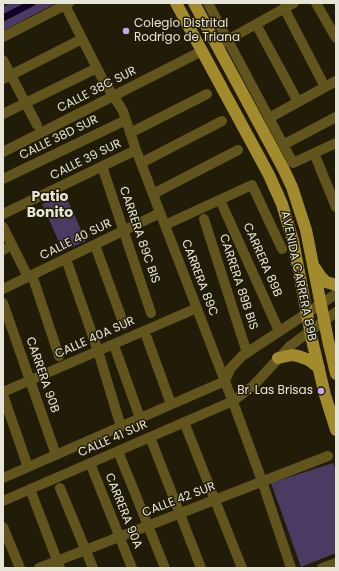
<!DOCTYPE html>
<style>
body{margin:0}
#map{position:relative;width:339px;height:571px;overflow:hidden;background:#211c08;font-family:Poppins,sans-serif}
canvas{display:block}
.frame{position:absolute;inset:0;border:4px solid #e7e4d8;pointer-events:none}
</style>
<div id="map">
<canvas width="339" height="571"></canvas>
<div class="frame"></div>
</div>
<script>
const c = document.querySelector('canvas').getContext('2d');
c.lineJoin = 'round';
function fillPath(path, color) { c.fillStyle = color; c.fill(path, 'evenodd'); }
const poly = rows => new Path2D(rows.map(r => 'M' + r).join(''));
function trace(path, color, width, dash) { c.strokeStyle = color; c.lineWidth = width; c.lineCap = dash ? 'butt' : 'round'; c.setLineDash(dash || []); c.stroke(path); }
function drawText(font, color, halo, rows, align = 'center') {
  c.font = font + ' Poppins,sans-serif'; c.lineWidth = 3; c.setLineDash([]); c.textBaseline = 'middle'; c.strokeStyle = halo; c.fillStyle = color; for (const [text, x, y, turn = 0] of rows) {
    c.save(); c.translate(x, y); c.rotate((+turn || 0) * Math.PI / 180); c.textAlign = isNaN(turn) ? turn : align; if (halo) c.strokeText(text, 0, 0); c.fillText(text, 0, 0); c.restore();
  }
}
fillPath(poly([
 [10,3,56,3,3,31,3,7],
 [65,194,86,241,63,251,42,204],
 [333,463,336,471,336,553,301,567,271,483]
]), '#4b3b63');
trace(poly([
 [3,18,32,3]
]), '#110026', 7);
trace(poly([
 [208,3,293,163,336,143],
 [316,3,336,38],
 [65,5,103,80,123,111,136,150,236,410,262,481,291,568],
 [284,8,325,87],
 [256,24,298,102],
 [3,37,69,3],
 [222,43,294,3],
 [3,60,37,125],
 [3,79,82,39],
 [3,114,97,68],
 [269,118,336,81],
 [130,133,207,94],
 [283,145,336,117],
 [3,152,202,51],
 [314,153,336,207],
 [141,163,222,121],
 [102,166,151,313],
 [3,179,126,120],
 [153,194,238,150],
 [220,200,279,331],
 [3,214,136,150],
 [204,219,247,353],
 [165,225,252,185,282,249],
 [3,227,28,277],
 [95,245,124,325],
 [3,250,5,249],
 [66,259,98,351,121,427],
 [32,275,59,356],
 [3,289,160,213],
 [3,303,56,455],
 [147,338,171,404],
 [116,351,140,418],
 [225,381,230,369,242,356,336,294],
 [3,392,197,308],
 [3,395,28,467],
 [184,422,242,568],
 [150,437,201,568],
 [118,451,165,568],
 [90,463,132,568],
 [3,478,225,381],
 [60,488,93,568],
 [30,489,60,568],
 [3,501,233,401,253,386,290,346,336,312],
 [3,527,20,568],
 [39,568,328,456],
 [322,568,336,563]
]), '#61541c', 10);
trace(poly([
 [176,3,269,175,282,204,293,241,312,340,325,395,336,430],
 [194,3,283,168,292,187,306,230,328,340,336,374],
 [315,268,321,277,326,282,336,285],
 [278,358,292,355,298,356,309,360,319,368]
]), '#a18b2c', 12);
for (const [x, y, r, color] of [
 [126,31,4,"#c4a7f1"],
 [321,391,4,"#c4a7f1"]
]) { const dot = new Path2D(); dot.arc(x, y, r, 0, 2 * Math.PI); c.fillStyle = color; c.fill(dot); trace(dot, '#211c08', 1.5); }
drawText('12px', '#e7e4d8', '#211c08', [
 ["Colegio Distrital",134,24],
 ["Rodrigo de Triana",134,38],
 ["Br. Las Brisas",313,391,"right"]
], 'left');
drawText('12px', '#e7e4d8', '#211c08', [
 ["CALLE 38C SUR",97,90,-27],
 ["CALLE 38D SUR",59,138,-26],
 ["CALLE 39 SUR",86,160,-26],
 ["CARRERA 89C BIS",139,235,71],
 ["CALLE 40 SUR",76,240,-26],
 ["CARRERA 89B",262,260,66],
 ["AVENIDA CARRERA 89B",298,276,78],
 ["CARRERA 89C",199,278,69],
 ["CARRERA 89B BIS",238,282,72],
 ["CALLE 40A SUR",95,338,-24],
 ["CARRERA 90B",42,375,71],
 ["CALLE 41 SUR",113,439,-24],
 ["CALLE 42 SUR",179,500,-21],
 ["CARRERA 90A",123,511,68]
]);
drawText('bold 14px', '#e7e4d8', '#211c08', [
 ["Patio",50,197],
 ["Bonito",50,213]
]);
</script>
